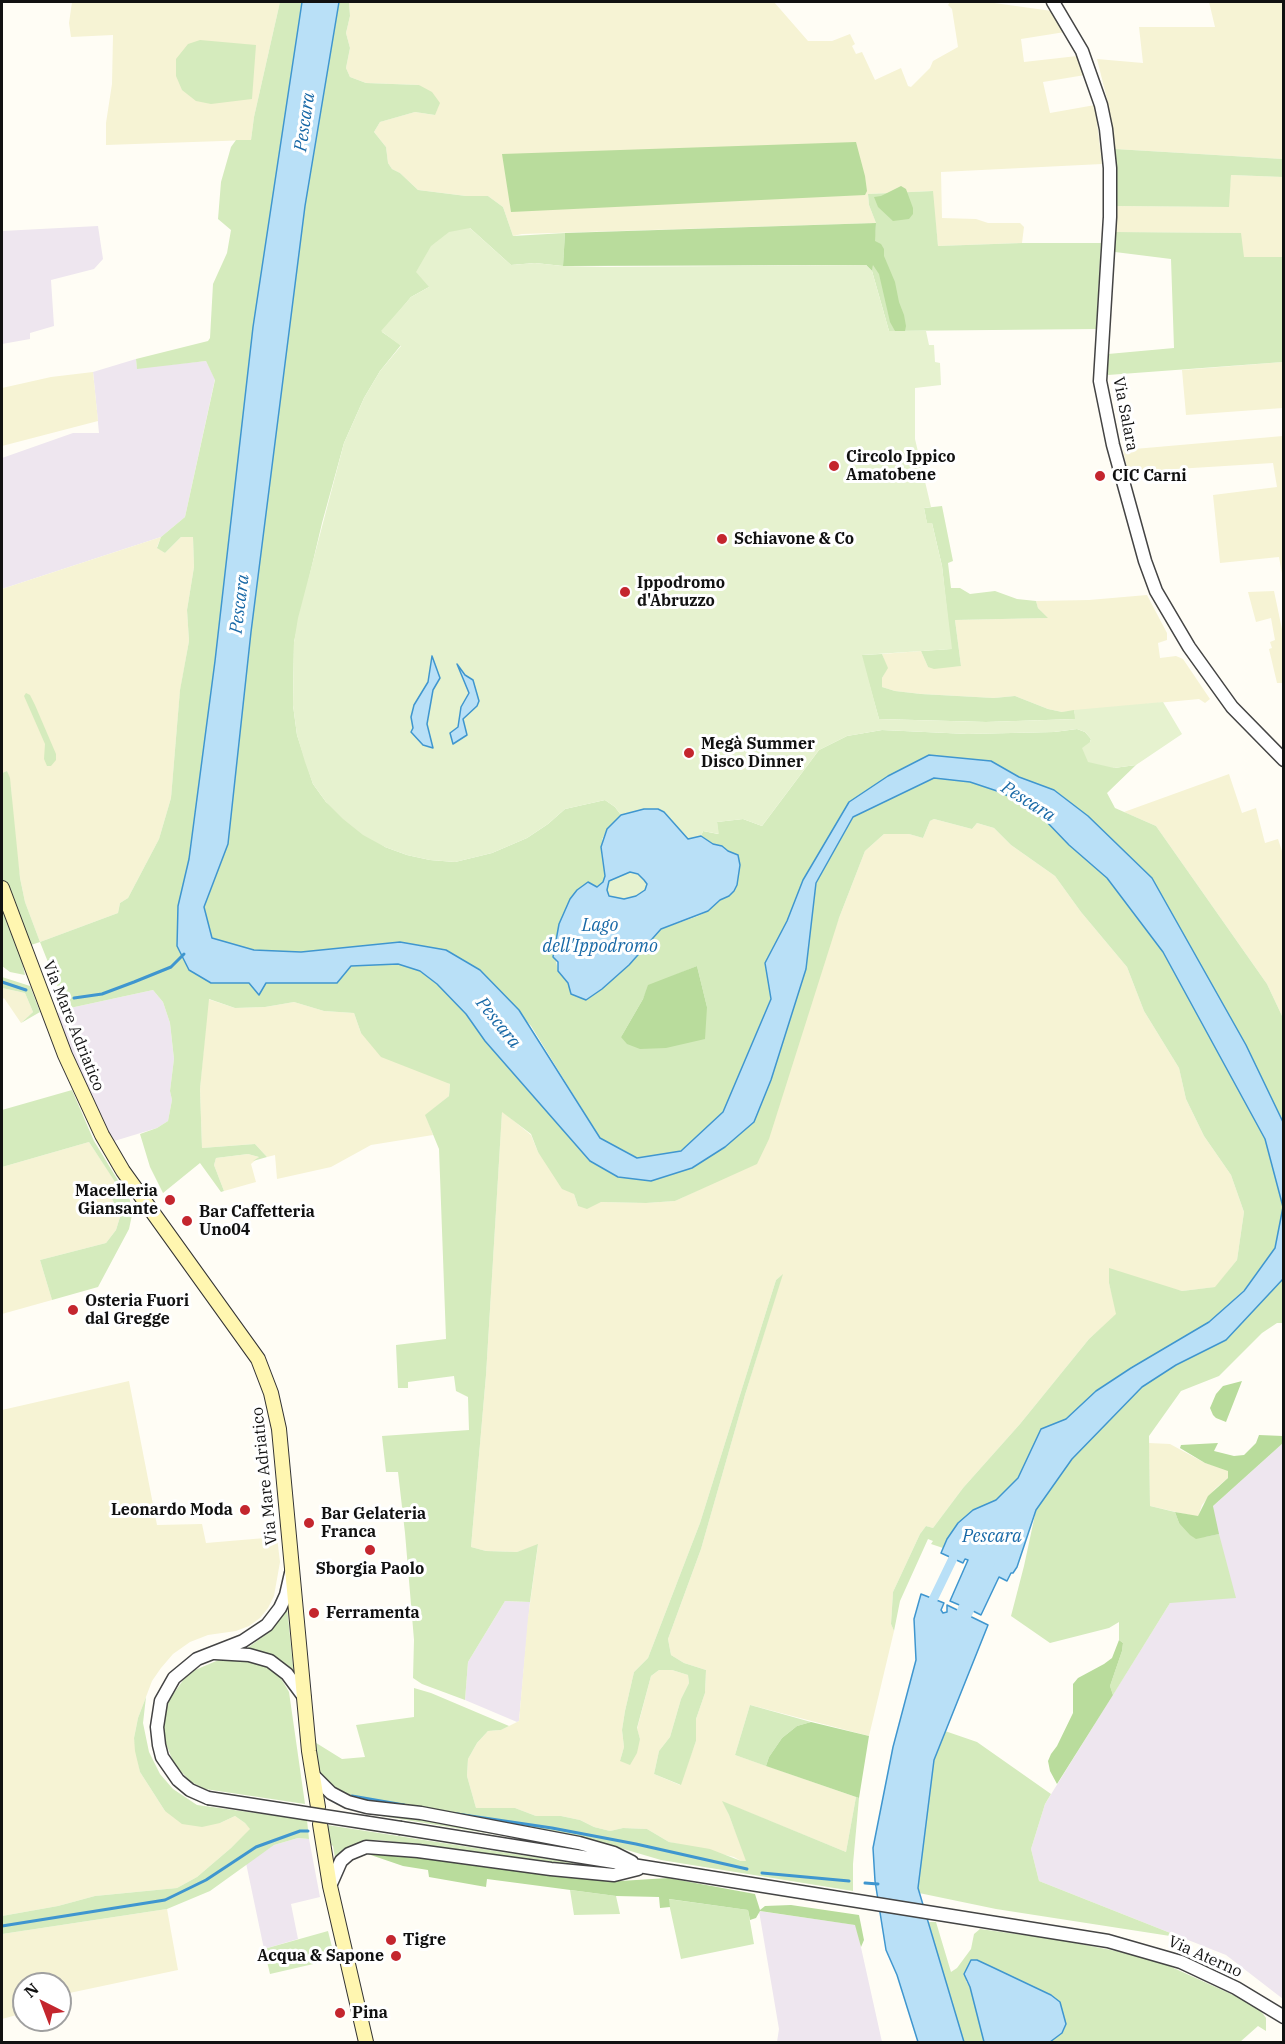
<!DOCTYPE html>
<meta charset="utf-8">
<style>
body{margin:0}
#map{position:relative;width:1285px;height:2044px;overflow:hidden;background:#fffdf5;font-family:"IBM Plex Serif",serif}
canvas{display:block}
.frame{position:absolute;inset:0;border:3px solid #111;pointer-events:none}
.north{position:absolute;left:12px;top:1972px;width:60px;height:60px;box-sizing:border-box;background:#fff;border:2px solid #a0a0a0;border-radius:50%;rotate:318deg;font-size:16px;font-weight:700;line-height:24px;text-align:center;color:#111}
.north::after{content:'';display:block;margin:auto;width:21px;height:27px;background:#c4262e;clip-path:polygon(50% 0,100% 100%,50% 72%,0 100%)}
</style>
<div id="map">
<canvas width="1285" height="2044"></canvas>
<div class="frame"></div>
<div class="north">N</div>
</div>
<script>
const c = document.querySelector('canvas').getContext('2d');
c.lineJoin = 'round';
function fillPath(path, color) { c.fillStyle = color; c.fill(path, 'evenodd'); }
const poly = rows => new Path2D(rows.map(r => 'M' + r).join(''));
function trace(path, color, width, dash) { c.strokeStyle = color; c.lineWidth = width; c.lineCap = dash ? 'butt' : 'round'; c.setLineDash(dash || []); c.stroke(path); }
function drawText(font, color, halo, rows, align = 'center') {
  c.font = font + ' "IBM Plex Serif",serif'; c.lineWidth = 6; c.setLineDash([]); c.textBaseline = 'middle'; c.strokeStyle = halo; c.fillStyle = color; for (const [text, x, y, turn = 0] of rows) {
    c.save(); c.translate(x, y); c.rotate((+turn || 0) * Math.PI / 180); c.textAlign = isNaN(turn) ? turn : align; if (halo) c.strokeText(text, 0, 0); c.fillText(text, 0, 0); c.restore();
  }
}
fillPath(poly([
 [98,226,103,259,94,269,51,280,54,326,30,333,30,339,2,344,2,231],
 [136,359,137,368,206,361,215,379,185,517,161,537,2,589,2,458,73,433,99,433,93,372],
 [153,990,163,1002,170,1023,174,1059,170,1091,172,1100,168,1121,157,1128,111,1142,52,1016,70,1008],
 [1283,1443,1283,1999,1226,1955,1039,1881,1031,1849,1045,1804,1170,1603,1214,1515,1213,1506],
 [505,1601,530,1602,519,1721,517,1722,465,1700,468,1662],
 [298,1838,309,1839,320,1897,291,1904,298,1939,264,1949,246,1863,274,1845],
 [759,1911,856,1925,882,2042,777,2042,779,2029]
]), '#eee6ef');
fillPath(poly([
 [72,2,280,2,254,117,251,140,106,145,106,123,112,84,113,35,71,37,69,23],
 [349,2,774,2,808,41,832,41,850,34,855,44,852,46,856,54,862,52,875,80,901,68,908,86,911,87,930,68,933,61,958,47,952,9,948,5,950,2,987,2,1052,11,1065,32,1021,39,1024,62,1077,56,1085,75,1043,82,1050,113,1095,105,1102,164,941,172,942,218,976,219,988,223,1020,223,1024,227,1022,243,938,246,932,191,868,194,869,205,876,223,522,234,513,236,503,207,488,196,466,196,418,190,400,173,392,169,388,163,386,147,374,132,380,122,415,112,435,115,419,85,366,83,350,77,346,68,350,48,346,33,350,16],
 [1209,2,1283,2,1283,159,1115,149,1108,103,1097,59,1143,63,1139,27,1215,27],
 [1231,175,1283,177,1283,257,1243,257,1240,233,1115,232,1115,206,1228,207],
 [1283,362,1283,408,1186,415,1182,370],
 [93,372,98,421,2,446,2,388,51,377],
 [1283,436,1283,579,1279,557,1220,563,1213,495,1277,487,1273,463,1128,472,1123,450],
 [193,536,194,567,187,610,189,641,180,691,171,798,159,839,128,898,120,903,118,913,40,942,25,902,20,878,13,828,11,788,7,771,2,773,2,589,161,537,157,547,165,553,181,537],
 [1274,591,1283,634,1283,683,1277,683,1269,649,1272,648,1270,642,1275,640,1271,618,1256,622,1248,592],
 [1147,595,1167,633,1167,640,1158,643,1160,658,1176,656,1183,659,1210,699,1205,703,1199,699,1062,712,1048,709,1015,696,994,698,921,694,895,691,882,687,882,678,887,668,882,654,921,651,928,667,961,666,955,620,1047,618,1038,608,1036,601,1089,600],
 [1229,774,1242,813,1256,808,1265,843,1278,839,1283,854,1283,1018,1267,984,1156,826,1124,812],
 [934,819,972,829,977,823,994,828,1011,845,1055,876,1081,912,1127,967,1144,1011,1179,1068,1186,1099,1204,1136,1231,1175,1244,1212,1237,1260,1216,1287,1182,1291,1154,1284,1109,1283,1117,1314,1089,1339,1020,1424,963,1488,933,1528,926,1526,920,1534,893,1592,891,1624,894,1631,869,1736,750,1705,735,1755,856,1797,846,1852,723,1802,729,1815,747,1861,741,1861,734,1857,669,1842,647,1829,623,1828,610,1831,594,1827,580,1820,561,1816,536,1816,515,1808,476,1808,467,1776,468,1759,477,1743,488,1731,501,1730,519,1721,528,1618,538,1545,517,1552,486,1551,471,1547,486,1375,502,1111,531,1135,538,1152,574,1194,578,1206,601,1202,646,1203,675,1201,730,1175,839,918,865,851,884,834,909,834,923,838,930,821],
 [782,1275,745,1395,701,1549,668,1639,671,1655,684,1663,706,1670,705,1693,696,1719,696,1741,680,1785,654,1774,659,1751,670,1737,681,1699,689,1683,688,1675,672,1670,659,1670,651,1676,637,1729,640,1739,620,1761,624,1747,622,1730,625,1711,634,1672,648,1658,700,1523,776,1280],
 [2,988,25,993,33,1012,21,1023,4,998,2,1000],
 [208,999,235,1008,265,1007,294,1002,324,1011,354,1013,361,1033,450,1084,449,1096,426,1115,433,1135,371,1145,331,1167,277,1179,275,1155,267,1157,255,1144,202,1148,200,1089],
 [89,1142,118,1186,110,1194,120,1217,116,1230,106,1243,40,1260,52,1300,2,1314,2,1167],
 [248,1154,259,1157,251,1164,256,1182,224,1191,214,1165,216,1158],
 [129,1381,157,1525,202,1524,206,1543,277,1537,280,1562,274,1596,268,1608,260,1618,249,1626,236,1631,208,1635,190,1642,173,1654,161,1668,152,1681,138,1718,134,1738,140,1772,165,1811,220,1823,235,1816,245,1823,251,1829,231,1848,197,1877,177,1888,95,1896,58,1906,2,1916,2,1410],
 [1149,1443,1170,1444,1205,1463,1228,1470,1228,1478,1215,1489,1202,1505,1198,1517,1150,1506],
 [167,1909,178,1970,60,1995,60,1984,24,1984,24,2013,2,2019,2,1934]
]), '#f6f3d4');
fillPath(poly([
 [280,2,302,2,253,327,215,661,189,859,178,906,211,983,337,983,351,966,398,964,420,971,437,984,466,1014,485,1041,590,1161,692,1167,725,1147,754,1122,806,969,816,883,853,817,934,778,970,782,997,791,1020,801,1044,819,1069,845,1107,878,1163,952,1265,1139,1283,1207,1275,1248,1244,1290,1209,1322,1131,1368,1096,1391,1066,1419,1041,1429,1018,1478,996,1500,973,1510,947,1539,943,1548,931,1544,933,1541,928,1539,900,1601,894,1631,891,1624,893,1592,920,1534,926,1526,933,1528,963,1488,1020,1424,1089,1339,1116,1314,1109,1283,1109,1268,1182,1291,1215,1287,1237,1260,1244,1212,1231,1175,1204,1136,1186,1099,1179,1068,1144,1011,1127,967,1081,912,1055,876,1011,845,994,828,977,823,972,829,934,819,930,821,923,838,909,834,884,834,865,851,839,918,769,1139,757,1164,675,1201,646,1203,601,1202,587,1209,578,1206,574,1194,562,1189,538,1152,531,1134,502,1112,486,1375,471,1547,486,1551,517,1552,538,1544,530,1602,505,1601,468,1662,465,1700,422,1684,413,1678,414,1640,405,1533,398,1472,386,1472,382,1436,469,1430,468,1397,456,1391,454,1376,408,1382,408,1388,398,1388,396,1345,446,1339,439,1149,425,1115,449,1096,450,1084,381,1057,361,1033,354,1013,324,1011,294,1002,265,1007,235,1008,209,999,200,1089,202,1148,255,1144,267,1157,253,1161,259,1157,248,1154,216,1158,214,1165,224,1191,221,1192,200,1163,163,1193,150,1167,140,1134,157,1128,168,1121,172,1100,170,1091,174,1059,170,1023,163,1002,153,990,70,1008,63,1000,40,942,19,949,25,975,10,972,2,966,2,773,7,771,10,778,20,878,25,902,40,942,118,913,120,903,128,898,159,839,171,798,180,690,189,641,187,610,194,567,193,537,181,537,165,553,157,548,161,537,185,517,215,380,206,361,137,369,136,359,208,341,210,338,213,284,227,253,231,230,218,219,221,182,231,147,236,140,251,140,254,117],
 [339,2,349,2,350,16,346,33,350,48,346,68,350,77,366,83,419,85,432,92,440,103,435,115,415,112,380,122,374,132,386,147,388,163,392,169,400,173,418,190,466,196,488,196,503,207,513,236,565,233,563,266,535,263,511,265,470,228,429,287,411,297,382,332,401,345,380,371,364,398,344,443,322,523,294,642,293,705,297,735,313,784,326,802,385,847,407,855,430,860,455,862,492,853,527,838,548,824,565,809,605,800,615,807,621,815,607,829,602,840,605,876,603,883,597,887,570,899,559,924,559,930,555,940,556,945,554,951,558,971,568,983,571,994,602,989,629,965,661,929,698,916,708,911,720,900,729,896,737,885,738,859,722,846,714,845,706,841,701,836,703,831,718,834,717,822,743,819,762,826,819,750,847,736,882,730,968,734,1054,732,1077,729,1085,732,1091,739,1090,742,1114,768,1136,765,1107,793,1115,808,1156,826,1267,984,1283,1018,1283,1122,1246,1045,1152,878,1088,816,1054,790,1019,777,991,761,929,755,849,803,803,880,787,921,765,963,771,998,723,1112,681,1151,637,1158,600,1138,531,1026,480,970,349,947,301,952,254,950,212,938,204,907,228,844,251,632,305,206],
 [697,966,707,1007,621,1037,643,999,649,986],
 [200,40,256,45,252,99,211,104,196,101,182,90,176,76,176,59,188,44],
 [1115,149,1283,159,1283,177,1231,175,1229,207,1115,206],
 [933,191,938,246,1022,243,1101,243,1096,329,889,331,872,271,876,223,869,205,868,194],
 [1115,232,1241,233,1244,257,1283,257,1283,362,1108,375,1108,354,1174,348,1171,259,1115,252],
 [942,506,953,561,948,563,951,588,960,588,970,594,995,591,1017,599,1036,601,1038,608,1048,618,955,620,961,666,934,669,928,667,921,651,951,649,942,566,932,523,927,524,924,508],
 [882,654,888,668,882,678,882,687,895,691,921,694,994,698,1015,696,1048,709,1062,712,1074,710,1076,719,986,722,879,719,861,655],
 [26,693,30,695,35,705,56,754,56,760,51,766,47,766,44,759,45,744,24,696],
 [2,977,30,986,40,1012,21,1023,33,1012,25,993,2,988],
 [72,1090,94,1141,130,1200,132,1215,129,1229,98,1287,52,1300,40,1260,106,1243,116,1230,120,1217,110,1194,117,1185,89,1142,2,1167,2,1110],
 [783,1274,745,1395,701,1549,668,1639,671,1655,684,1663,706,1670,705,1693,696,1719,696,1741,681,1785,654,1774,659,1751,670,1737,681,1699,689,1683,688,1675,672,1670,659,1670,651,1676,637,1728,640,1739,637,1753,630,1765,620,1761,624,1747,622,1730,625,1711,634,1672,648,1658,700,1523,776,1280],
 [1283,1279,1283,1323,1277,1323,1262,1333,1219,1376,1181,1391,1149,1436,1150,1506,1175,1512,1179,1523,1205,1537,1219,1534,1236,1598,1170,1603,1113,1695,1110,1686,1122,1651,1123,1643,1119,1640,1119,1622,1109,1628,1050,1643,1011,1616,1024,1566,1036,1510,1072,1459,1142,1387,1176,1365,1226,1340],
 [287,1607,294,1675,247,1651,246,1649,272,1630],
 [233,1658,253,1660,271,1668,279,1675,289,1692,305,1804,205,1789,191,1782,174,1764,165,1741,163,1724,165,1710,171,1697,184,1679,195,1670,221,1659],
 [414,1688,431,1693,509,1726,501,1730,488,1731,477,1743,468,1759,467,1776,476,1808,515,1808,536,1816,561,1816,580,1820,594,1827,610,1831,623,1828,647,1829,669,1842,710,1849,741,1861,746,1861,729,1815,722,1801,846,1852,856,1797,859,1798,853,1864,853,1891,661,1860,610,1845,573,1837,572,1847,369,1814,330,1788,317,1773,313,1741,342,1759,365,1757,356,1725,414,1717],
 [146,1697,143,1723,149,1752,160,1774,173,1789,197,1805,307,1820,309,1839,298,1838,274,1845,210,1891,167,1909,2,1934,2,1916,58,1906,95,1896,177,1888,197,1877,231,1848,250,1829,245,1823,235,1816,220,1823,202,1827,182,1824,165,1811,140,1772,135,1751,134,1738,138,1718],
 [750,1705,811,1722,797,1726,782,1738,769,1757,766,1766,735,1755],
 [945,1731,977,1742,1051,1794,1045,1804,1031,1849,1039,1881,1183,1938,996,1909,919,1893,918,1888,934,1760],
 [327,1825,573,1863,573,1865,379,1840,363,1841,353,1845,338,1858,335,1858,333,1846,330,1844],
 [570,1890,616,1896,620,1914,574,1915],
 [668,1899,748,1910,754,1944,681,1959],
 [928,1922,936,1922,951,1972,957,1968,971,1949,974,1934,980,1929,1060,1940,1121,1952,1167,1965,1242,1999,1261,2011,1266,2018,1266,2031,1258,2026,1240,2042,1050,2042,1062,2033,1065,2028,1051,1995,977,1960,966,1981,970,1987,984,2042,964,2042],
 [328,1931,335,1959,270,1974,264,1949]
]), '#d5ebbd');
fillPath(poly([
 [856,142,865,176,867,191,865,195,511,212,502,154],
 [901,186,906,189,913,208,913,214,909,219,893,221,878,207,874,197,881,196],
 [876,223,875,241,881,244,884,249,884,256,895,282,899,302,904,315,906,326,905,331,895,331,890,322,879,274,873,265,872,271,866,265,563,266,565,233],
 [697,966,707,1007,705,1039,666,1048,640,1049,627,1044,621,1037,643,999,648,985],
 [1242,1381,1226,1422,1216,1418,1213,1415,1210,1408,1216,1394,1223,1386],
 [1259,1435,1283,1436,1283,1443,1213,1506,1219,1534,1196,1539,1190,1535,1179,1523,1175,1512,1198,1516,1208,1496,1228,1478,1228,1471,1205,1463,1180,1448,1181,1445,1218,1443,1214,1451,1234,1456,1244,1455,1256,1443],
 [1119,1640,1123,1643,1122,1651,1110,1686,1113,1695,1057,1784,1050,1771,1048,1761,1051,1754,1057,1746,1073,1713,1073,1684,1078,1678,1104,1664,1112,1658],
 [811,1722,869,1736,859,1798,766,1766,769,1757,782,1738,797,1726],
 [377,1850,523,1870,620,1881,668,1878,755,1894,760,1910,765,1906,791,1905,859,1915,864,1940,861,1947,855,1925,760,1911,756,1918,750,1920,748,1910,669,1899,670,1907,660,1908,659,1897,616,1896,487,1879,486,1887,429,1877,428,1870,403,1866,362,1852]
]), '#b9dc9c');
fillPath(poly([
 [470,228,511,265,535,263,563,266,605,267,866,265,872,271,889,331,926,331,929,345,934,345,935,362,940,363,941,385,915,388,915,439,931,507,924,508,927,523,932,523,942,566,952,649,862,655,879,719,986,722,1075,719,1074,710,1163,702,1182,734,1136,765,1114,768,1088,762,1082,748,1090,742,1091,739,1085,732,1077,729,1054,732,968,734,882,730,847,736,819,750,762,826,743,819,717,822,719,834,703,831,701,836,706,841,714,845,722,846,728,851,738,855,740,865,737,885,734,891,729,896,720,900,708,911,698,916,661,929,629,965,602,989,586,1000,571,994,568,983,558,971,558,962,553,957,556,945,555,940,559,930,559,924,577,890,588,882,597,887,603,882,605,876,601,854,602,840,607,829,621,815,615,807,605,800,565,809,548,824,527,838,492,853,455,862,430,860,407,855,385,847,363,835,343,819,326,802,313,784,305,762,297,735,293,705,294,642,298,618,344,443,364,398,380,371,401,346,381,331,411,297,429,287,416,272,431,246,449,232]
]), '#e6f2cf');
const water = poly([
 [302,2,339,2,305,206,251,632,228,844,204,907,212,938,254,950,301,952,400,942,446,950,480,970,519,1010,600,1138,637,1158,681,1151,723,1112,771,999,765,963,787,921,803,880,849,802,888,776,929,755,991,761,1019,777,1054,790,1088,816,1152,878,1246,1045,1283,1122,1283,1279,1226,1340,1176,1365,1142,1387,1072,1459,1036,1510,1017,1567,1013,1573,1011,1573,1007,1581,999,1577,981,1615,967,1608,978,1579,964,1607,950,1601,968,1560,965,1559,963,1563,941,1553,947,1539,958,1523,973,1510,996,1500,1018,1478,1041,1429,1066,1419,1096,1391,1131,1368,1209,1322,1244,1291,1275,1248,1283,1207,1265,1139,1163,952,1107,878,1069,845,1044,819,1020,801,997,791,970,782,934,778,853,817,816,883,806,969,771,1080,754,1122,725,1147,692,1168,651,1181,618,1177,590,1161,485,1041,466,1014,437,984,420,971,398,964,351,966,337,983,266,983,259,995,249,983,211,983,189,970,177,946,178,906,189,859,215,661,253,327,302,2],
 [432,656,440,678,433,690,427,724,433,748,423,745,411,732,413,728,411,717,414,705,428,682,432,656],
 [457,664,465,675,473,680,479,701,477,706,463,719,467,735,453,744,450,733,458,727,461,707,469,693,457,664],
 [644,809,658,809,664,812,688,839,701,836,713,844,722,846,728,851,738,855,740,865,737,885,734,891,729,896,720,900,708,911,661,929,629,965,602,989,586,1000,571,994,568,983,558,971,558,962,553,957,559,924,570,899,577,890,588,882,597,887,603,882,605,876,601,847,607,829,621,815,644,809],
 [630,872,638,874,644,880,647,884,645,890,636,896,624,899,609,896,607,890,609,881,630,872],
 [921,1594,944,1603,941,1610,943,1613,947,1612,947,1605,988,1625,934,1760,918,1888,964,2042,918,2042,897,1975,886,1950,875,1881,873,1848,893,1747,916,1660,914,1619,921,1594],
 [971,1960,977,1960,992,1967,1051,1995,1060,2002,1066,2024,1062,2033,1050,2042,984,2042,970,1987,964,1974,971,1960]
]);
fillPath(water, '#b9e0f7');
trace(water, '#3f96cf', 1.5);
trace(poly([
 [2,982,26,990],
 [74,998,102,994,134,982,171,967,184,954],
 [352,1796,404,1805],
 [457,1814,552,1828,636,1844,747,1869],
 [762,1873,849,1881],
 [865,1883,878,1884],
 [2,1926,165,1900,206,1880,256,1847,300,1831,308,1831]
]), '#3f96cf', 3);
trace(poly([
 [929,1608,958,1548]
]), '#b9e0f7', 9);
trace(poly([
 [956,1632,988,1559]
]), '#b9e0f7', 16);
const tertiary = poly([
 [1053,2,1082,51,1101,105,1106,129,1110,168,1110,217,1100,381,1113,445,1145,561,1156,591,1189,647,1232,707,1284,760],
 [215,1653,249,1655,270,1661,287,1674,304,1697],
 [313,1775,331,1793,348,1802,367,1807,421,1813,579,1843,614,1853,632,1862],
 [208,1798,190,1790,178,1780,162,1757,159,1745,157,1727,161,1701,174,1678,197,1659,243,1641,267,1625,280,1608,286,1595,291,1573],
 [401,1828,1108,1941,1181,1962,1236,1988,1284,2017],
 [330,1886,341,1861,349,1854,366,1847,418,1851,551,1869,614,1875,638,1869]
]);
const secondary = poly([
 [2,888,65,1055,102,1135,123,1171,258,1359,271,1393,279,1429,309,1751,318,1807],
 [320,1824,330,1886,366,2042]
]);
trace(tertiary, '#444', 15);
trace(secondary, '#333', 16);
trace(tertiary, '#fff', 12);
trace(secondary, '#fff6b0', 14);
const tertiaryBridge = poly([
 [208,1798,401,1828]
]);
trace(tertiaryBridge, '#444', 15, []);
trace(tertiaryBridge, '#fff', 12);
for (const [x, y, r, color] of [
 [834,466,6,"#c4262e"],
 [1100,476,6,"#c4262e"],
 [722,539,6,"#c4262e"],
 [625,592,6,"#c4262e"],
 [689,753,6,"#c4262e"],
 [170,1200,6,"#c4262e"],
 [187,1221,6,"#c4262e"],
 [73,1310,6,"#c4262e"],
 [245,1510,6,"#c4262e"],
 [309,1523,6,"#c4262e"],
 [370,1550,6,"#c4262e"],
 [314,1613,6,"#c4262e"],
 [391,1940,6,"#c4262e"],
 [396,1956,6,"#c4262e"],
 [340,2013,6,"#c4262e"]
]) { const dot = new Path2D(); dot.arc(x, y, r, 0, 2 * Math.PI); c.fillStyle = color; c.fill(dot); trace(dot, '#fff', 2); }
drawText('16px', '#111', '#fff', [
 ["Via Salara",1125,414,79],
 ["Via Mare Adriatico",73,1026,68],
 ["Via Mare Adriatico",265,1476,-96],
 ["Via Aterno",1205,1957,24]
]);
drawText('bold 16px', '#111', '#fff', [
 ["Circolo Ippico",846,457],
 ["Amatobene",846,475],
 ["CIC Carni",1112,476],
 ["Schiavone & Co",734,539],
 ["Ippodromo",637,583],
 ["d'Abruzzo",637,601],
 ["Megà Summer",701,744],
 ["Disco Dinner",701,762],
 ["Macelleria",158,1191,"right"],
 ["Giansante",158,1209,"right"],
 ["Bar Caffetteria",199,1212],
 ["Uno04",199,1230],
 ["Osteria Fuori",85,1301],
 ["dal Gregge",85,1319],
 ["Leonardo Moda",233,1510,"right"],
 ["Bar Gelateria",321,1514],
 ["Franca",321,1532],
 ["Sborgia Paolo",370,1569,"center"],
 ["Ferramenta",326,1613],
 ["Tigre",403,1940],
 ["Acqua & Sapone",384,1956,"right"],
 ["Pina",352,2013]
], 'left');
drawText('italic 18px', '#1768a6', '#fff', [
 ["Pescara",305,122,-82],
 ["Pescara",240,604,-83],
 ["Pescara",1028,802,32],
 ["Lago",600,926],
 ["dell'Ippodromo",600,947],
 ["Pescara",498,1023,51],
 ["Pescara",992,1537]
]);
</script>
